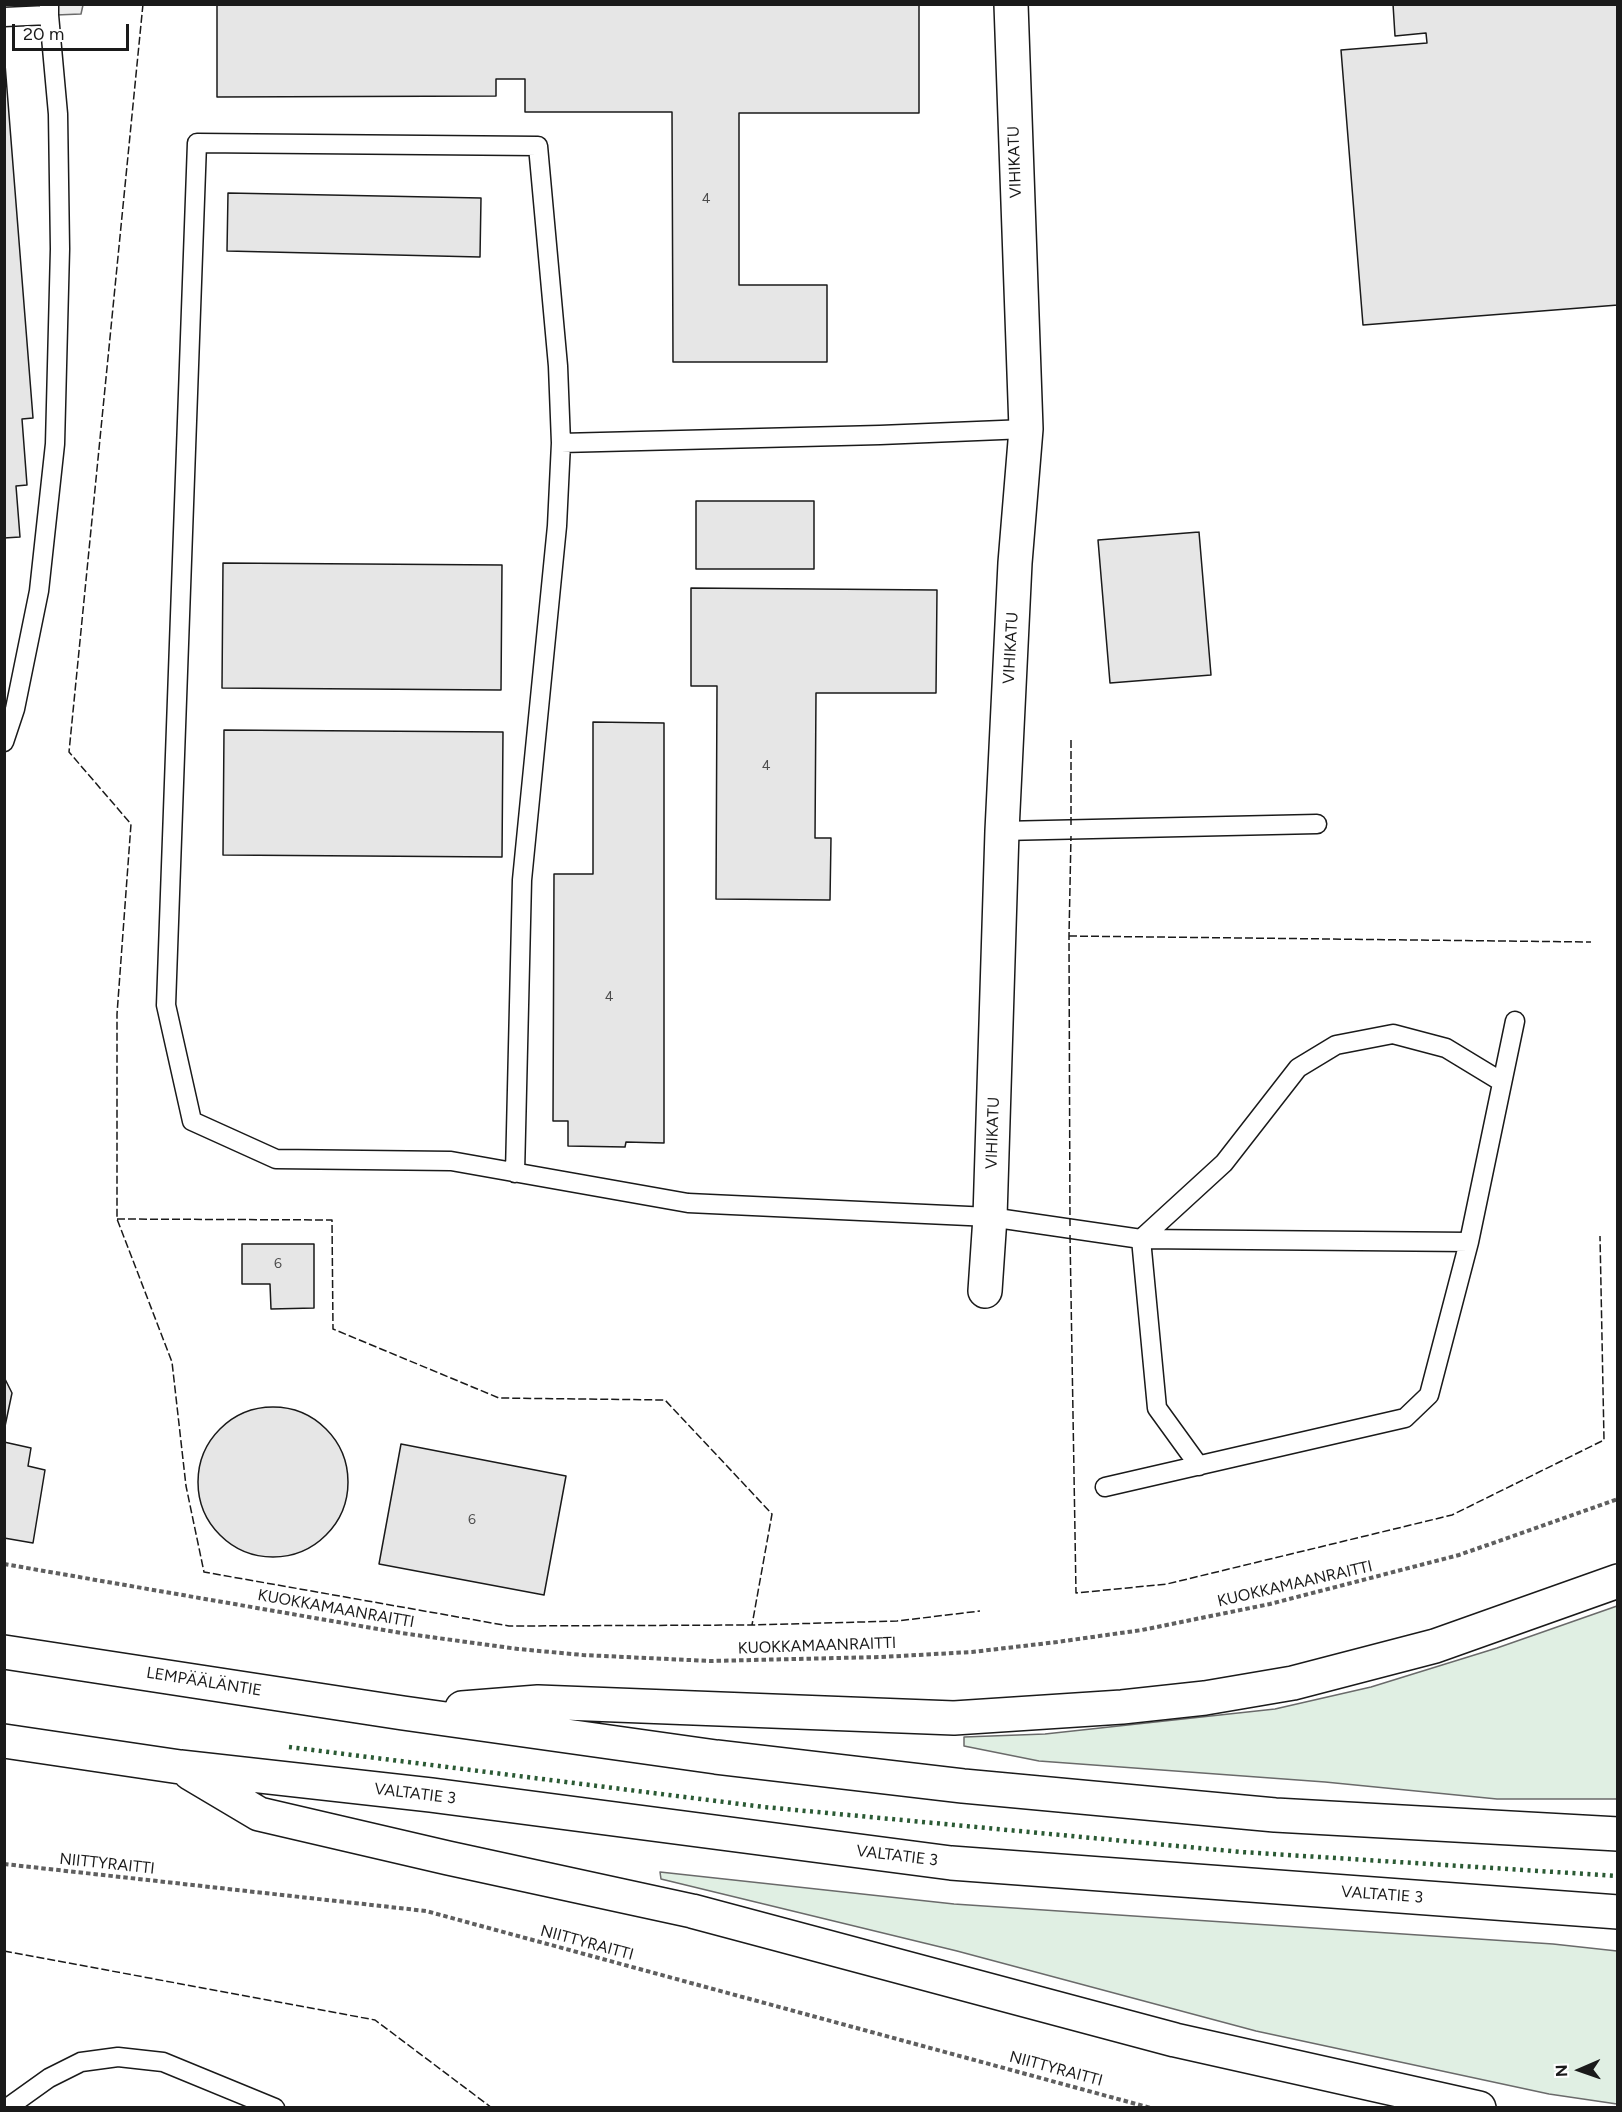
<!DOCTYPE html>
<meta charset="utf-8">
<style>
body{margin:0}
#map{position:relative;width:1622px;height:2112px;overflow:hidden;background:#fff;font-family:Figtree,sans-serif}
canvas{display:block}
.frame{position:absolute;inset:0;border:6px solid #1a1a1a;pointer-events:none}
.north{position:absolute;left:1550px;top:2040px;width:60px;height:60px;-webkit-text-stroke:4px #fff;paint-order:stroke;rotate:268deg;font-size:16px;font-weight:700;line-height:24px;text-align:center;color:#1a1a1a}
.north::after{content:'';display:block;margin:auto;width:21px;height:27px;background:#1a1a1a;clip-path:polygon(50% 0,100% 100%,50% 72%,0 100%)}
.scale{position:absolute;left:12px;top:24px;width:117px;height:27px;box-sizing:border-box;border:3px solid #1a1a1a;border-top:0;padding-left:8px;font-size:18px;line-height:21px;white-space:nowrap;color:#1a1a1a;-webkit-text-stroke:4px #fff;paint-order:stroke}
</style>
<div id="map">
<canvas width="1622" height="2112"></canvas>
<div class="frame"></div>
<div class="north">N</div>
<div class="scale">20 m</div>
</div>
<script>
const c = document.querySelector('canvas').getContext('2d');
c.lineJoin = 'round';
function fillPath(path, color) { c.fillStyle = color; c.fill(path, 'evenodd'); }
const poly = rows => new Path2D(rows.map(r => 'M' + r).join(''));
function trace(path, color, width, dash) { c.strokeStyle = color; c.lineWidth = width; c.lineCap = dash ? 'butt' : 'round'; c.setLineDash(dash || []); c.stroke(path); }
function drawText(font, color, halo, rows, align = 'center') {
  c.font = font + ' Figtree,sans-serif'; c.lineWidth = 4.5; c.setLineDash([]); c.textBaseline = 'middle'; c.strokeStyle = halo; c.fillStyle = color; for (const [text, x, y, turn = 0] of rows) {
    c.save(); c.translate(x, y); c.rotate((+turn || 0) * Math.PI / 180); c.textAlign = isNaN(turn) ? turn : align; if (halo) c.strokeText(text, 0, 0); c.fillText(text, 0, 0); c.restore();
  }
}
const green = poly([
 [1617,1606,1617,1799,1497,1799,1325,1782,1039,1761,964,1746,964,1737,1045,1734,1275,1709,1371,1687,1497,1648,1617,1606],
 [660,1872,954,1904,1553,1944,1617,1951,1617,2104,1549,2094,1256,2031,957,1951,661,1879,660,1872]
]);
fillPath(green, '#e0efe3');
trace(green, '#6a6a6a', 1.5);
const parking = poly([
 [4,5,83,5,81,14,5,17,4,5]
]);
fillPath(parking, '#ededed');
trace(parking, '#6a6a6a', 1.5);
const building = poly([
 [217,4,919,4,919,113,739,113,739,285,827,285,827,362,673,362,672,112,525,112,525,79,496,79,496,96,217,97,217,4],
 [1393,4,1618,4,1618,305,1363,325,1341,50,1427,43,1426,33,1395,36,1393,4],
 [5,64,33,418,22,419,27,485,16,486,20,537,4,538,5,64],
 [228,193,481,198,480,257,227,251,228,193],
 [696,501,814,501,814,569,696,569,696,501],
 [1199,532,1211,675,1110,683,1098,540,1199,532],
 [223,563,502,565,501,690,222,688,223,563],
 [691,588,937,590,936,693,816,693,815,838,831,838,830,900,716,899,717,686,691,686,691,588],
 [593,722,664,723,664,1143,626,1142,625,1147,568,1146,568,1121,553,1121,554,874,593,874,593,722],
 [224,730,503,732,502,857,223,855,224,730],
 [242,1244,314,1244,314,1308,271,1309,270,1284,242,1284,242,1244],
 [4,1377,12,1393,4,1431,4,1377],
 '198 1482a75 75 0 1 1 150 0a75 75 0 1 1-150 0Z',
 [4,1442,31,1448,28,1466,45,1470,33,1543,4,1538,4,1442],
 [401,1444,566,1476,544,1595,379,1564,401,1444]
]);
fillPath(building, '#e6e6e6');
trace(building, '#1a1a1a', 1.5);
const service = poly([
 [4,17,49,15,49,4],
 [1026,429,880,435,561,443,558,366,538,146,197,143,166,1005,192,1121,276,1159,451,1161,688,1203,990,1217,1141,1239,1469,1242,1429,1395,1405,1418,1105,1487],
 [4,742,15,709,39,591,55,444,60,249,58,114,49,15],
 [1002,831,1317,824],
 [515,1173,522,880,557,526,561,443],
 [1469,1242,1515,1021],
 [1199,1466,1157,1408,1141,1239,1224,1163,1298,1068,1336,1045,1393,1034,1446,1048,1502,1082],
 [7,2108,49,2078,81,2062,118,2057,163,2062,275,2108]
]);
const minor = poly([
 [985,1291,990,1217,1002,831,1015,563,1026,429,1011,4]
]);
const motorway = poly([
 [4,1652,403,1713,716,1757,963,1786,1275,1815,1618,1834],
 [462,1708,538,1702,954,1718,1122,1707,1205,1698,1293,1683,1435,1646,1618,1581],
 [4,1741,180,1767,431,1795,951,1863,1618,1912],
 [190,1773,259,1814,448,1858,692,1911,1175,2040,1479,2108]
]);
trace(service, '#1a1a1a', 21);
trace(minor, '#1a1a1a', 36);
trace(motorway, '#1a1a1a', 36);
trace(poly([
 [4,1564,401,1633,518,1649,583,1655,710,1661,881,1657,972,1652,1057,1642,1142,1630,1270,1604,1459,1555,1618,1499],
 [4,1864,426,1911,1151,2108]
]), '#5f5f5f', 4, [4.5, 3]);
trace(service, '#fff', 18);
trace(minor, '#fff', 33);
trace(motorway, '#fff', 33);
trace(poly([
 [289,1747,764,1807,1241,1852,1618,1876]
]), '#2b5a34', 4.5, [3, 4.5]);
trace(poly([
 [143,4,69,752,131,824,117,1014,117,1219,172,1362,186,1486,204,1572,509,1626,752,1625,897,1621,980,1611],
 [1071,740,1071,827],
 [1069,936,1591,942],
 [117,1219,332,1220,333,1329,499,1398,665,1400,772,1514,752,1625],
 [1070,1226,1069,936,1071,836],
 [1070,1235,1076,1593,1167,1584,1452,1515,1604,1440,1600,1236],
 [4,1951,375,2020,492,2108]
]), '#1a1a1a', 1.5, [8, 3]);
drawText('14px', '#4d4d4d', null, [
 ["4",706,199],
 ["4",766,766],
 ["4",609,997],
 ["6",278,1264],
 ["6",472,1520]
]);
drawText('16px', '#1a1a1a', '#fff', [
 ["VIHIKATU",1015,162,-92],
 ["VIHIKATU",1011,648,-87],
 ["VIHIKATU",993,1133,-88],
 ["KUOKKAMAANRAITTI",1295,1584,-13],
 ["KUOKKAMAANRAITTI",336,1609,10],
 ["KUOKKAMAANRAITTI",817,1646,-2],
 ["LEMPÄÄLÄNTIE",204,1682,9],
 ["VALTATIE 3",415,1794,7],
 ["VALTATIE 3",897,1856,7],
 ["NIITTYRAITTI",107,1864,6],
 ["VALTATIE 3",1382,1895,4],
 ["NIITTYRAITTI",587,1943,15],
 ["NIITTYRAITTI",1056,2069,15]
]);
</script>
